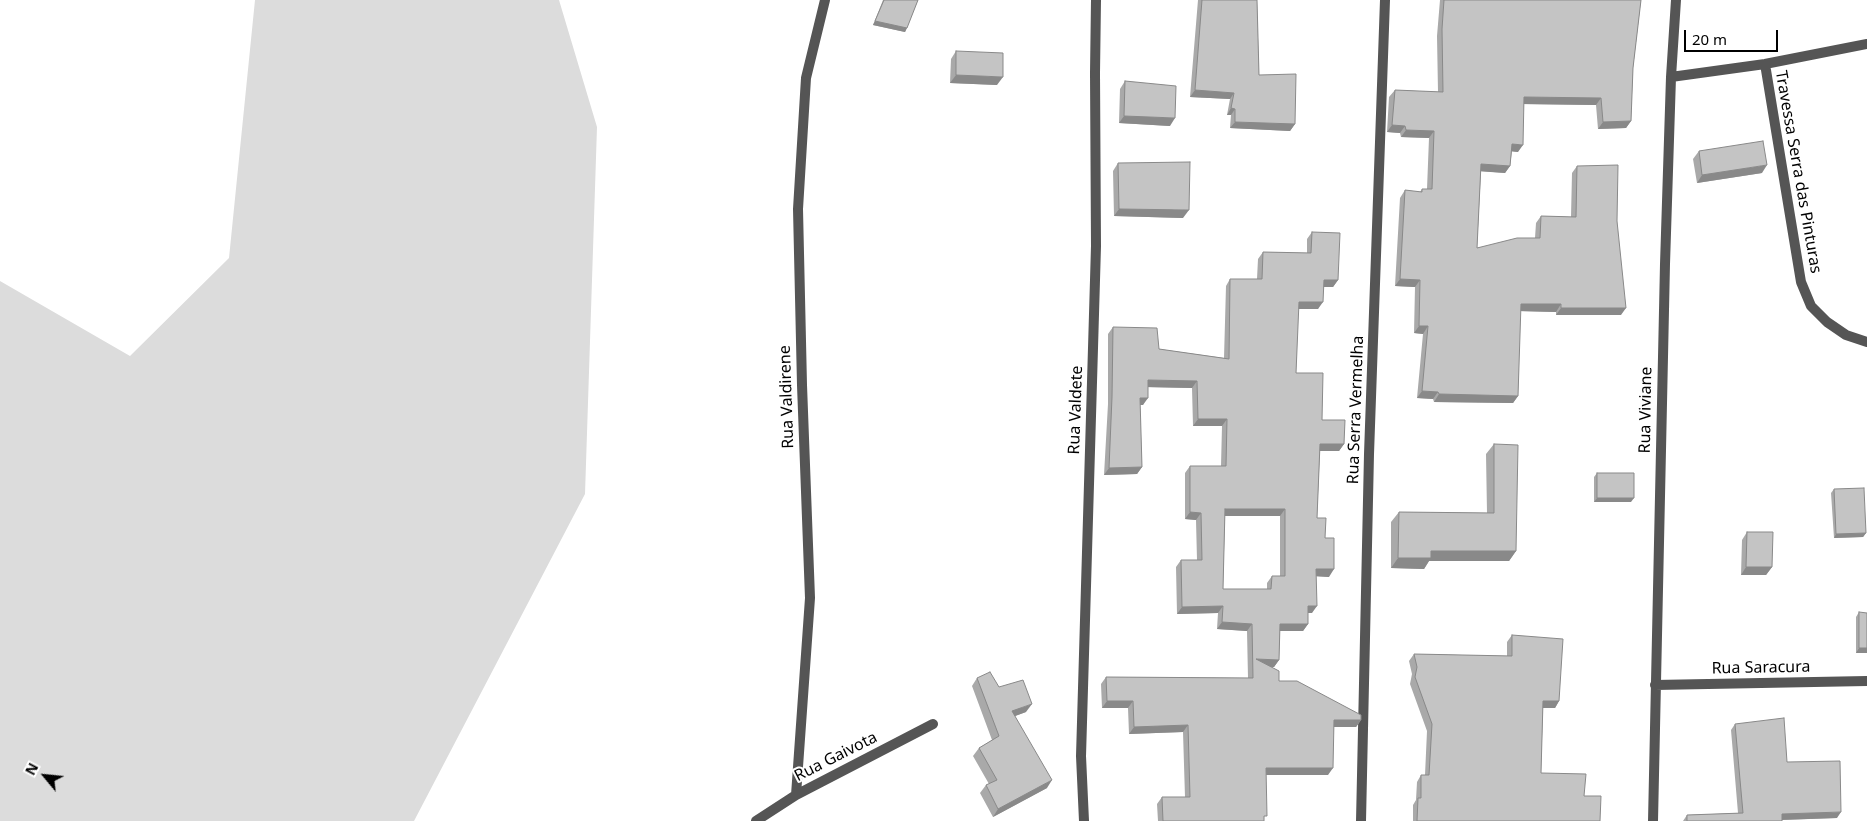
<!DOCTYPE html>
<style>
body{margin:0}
#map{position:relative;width:1867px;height:821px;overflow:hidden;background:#fff;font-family:"Noto Sans",sans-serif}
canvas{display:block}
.north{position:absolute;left:20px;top:751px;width:50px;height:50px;-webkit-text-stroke:4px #fff;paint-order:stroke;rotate:298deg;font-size:14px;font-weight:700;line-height:20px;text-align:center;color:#000}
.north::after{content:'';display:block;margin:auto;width:18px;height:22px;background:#000;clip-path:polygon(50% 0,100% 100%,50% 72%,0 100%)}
.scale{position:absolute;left:1684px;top:30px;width:94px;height:22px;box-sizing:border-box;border:2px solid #000;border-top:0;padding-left:6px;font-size:15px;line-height:18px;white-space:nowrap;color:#000;-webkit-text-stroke:4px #fff;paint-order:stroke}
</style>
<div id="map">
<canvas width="1867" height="821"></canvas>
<div class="north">N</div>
<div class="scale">20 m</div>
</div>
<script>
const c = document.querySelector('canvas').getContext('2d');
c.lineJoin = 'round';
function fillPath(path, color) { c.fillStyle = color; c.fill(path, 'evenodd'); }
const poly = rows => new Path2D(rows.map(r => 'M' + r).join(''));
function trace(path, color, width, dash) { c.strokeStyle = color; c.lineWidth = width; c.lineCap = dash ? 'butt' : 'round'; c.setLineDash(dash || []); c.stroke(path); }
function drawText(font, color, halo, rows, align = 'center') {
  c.font = font + ' "Noto Sans",sans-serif'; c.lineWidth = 4; c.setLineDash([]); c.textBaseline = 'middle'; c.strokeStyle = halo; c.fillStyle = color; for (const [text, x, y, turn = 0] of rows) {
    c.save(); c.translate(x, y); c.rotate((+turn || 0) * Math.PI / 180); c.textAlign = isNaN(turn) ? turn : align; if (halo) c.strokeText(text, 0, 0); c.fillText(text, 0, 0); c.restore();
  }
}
fillPath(poly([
 [255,0,559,0,597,127,585,494,414,821,0,821,0,281,130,356,229,258]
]), '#dcdcdc');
trace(poly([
 [1765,64,1801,282,1811,306,1827,322,1846,335,1867,342],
 [1671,77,1765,64,1867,44],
 [1655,685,1867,681],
 [796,795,810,598,802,385,798,209,806,78,825,0],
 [756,821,796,795,933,724],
 [1084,821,1081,756,1096,246,1095,73,1096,0],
 [1361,821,1369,454,1385,0],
 [1653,821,1665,264,1671,77,1676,0]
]), '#555', 10);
fillPath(poly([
 [883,0,918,0,905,32,873,25],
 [1198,0,1257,0,1259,75,1295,124,1290,131,1230,128,1231,115,1227,115,1230,99,1190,97],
 [1440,0,1641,0,1633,68,1631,121,1626,128,1598,129,1596,105,1524,104,1518,152,1512,151,1510,166,1505,173,1481,171,1477,248,1535,238,1536,223,1541,216,1571,217,1572,173,1577,166,1617,221,1621,315,1556,315,1556,312,1520,311,1518,396,1513,403,1434,402,1433,399,1417,398,1423,334,1414,333,1415,287,1395,286,1400,198,1405,190,1420,192,1422,189,1427,189,1429,138,1401,137,1400,133,1387,132,1389,97,1395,90,1438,92,1437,36],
 [956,51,997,85,950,83,951,59],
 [1125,81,1170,126,1119,123,1120,89],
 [1699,151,1762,173,1697,183,1693,159],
 [1118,163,1183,218,1114,216,1113,171],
 [1312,232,1338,280,1333,287,1324,287,1318,309,1298,309,1296,373,1322,420,1344,444,1339,451,1320,451,1317,518,1325,538,1329,577,1316,576,1312,613,1308,613,1308,624,1303,631,1280,631,1279,660,1274,667,1271,667,1279,681,1361,720,1356,727,1334,727,1328,775,1266,775,1264,821,1158,821,1157,804,1162,797,1185,797,1183,732,1129,734,1128,708,1102,708,1101,684,1106,677,1248,678,1247,631,1217,629,1218,613,1177,614,1176,567,1181,560,1197,560,1196,520,1185,519,1185,473,1190,466,1221,466,1222,426,1193,426,1192,388,1148,387,1143,405,1140,405,1142,467,1137,474,1104,475,1108,404,1108,334,1113,327,1159,349,1224,358,1226,286,1230,279,1257,279,1258,259,1263,252,1307,253,1307,239],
 [1225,516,1280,516,1280,576,1272,576,1267,583,1267,589,1223,589],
 [1494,444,1516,551,1509,561,1429,561,1424,569,1391,568,1391,522,1399,512,1487,513,1486,454],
 [1597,473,1631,502,1594,502,1594,477],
 [1834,489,1866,533,1863,537,1834,538,1831,493],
 [1747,532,1772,567,1766,575,1741,575,1742,540],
 [1859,612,1867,653,1856,653,1856,617],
 [1512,635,1559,701,1555,708,1543,708,1541,773,1584,796,1600,821,1413,821,1413,805,1416,800,1417,782,1421,775,1425,775,1427,731,1410,684,1412,674,1409,661,1414,654,1507,656,1507,642],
 [977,678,999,687,1026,712,1015,716,1047,788,993,817,980,793,986,785,989,784,973,756,979,748,992,740,972,686],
 [1735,724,1787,762,1837,818,1782,820,1782,821,1683,821,1687,815,1738,813,1731,730]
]), '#a9a9a9');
fillPath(poly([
 [875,21,907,28,905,32,873,25],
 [956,75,1003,77,997,85,950,83],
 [1195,90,1234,93,1230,99,1190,97],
 [1524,97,1601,98,1596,105,1519,104],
 [1231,108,1235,109,1231,115,1227,115],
 [1124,116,1175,118,1170,126,1119,123],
 [1631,121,1626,128,1598,129,1603,122],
 [1235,122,1295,124,1290,131,1230,128],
 [1392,125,1405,126,1400,133,1387,132],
 [1406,130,1434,131,1429,138,1401,137],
 [1512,144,1523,145,1518,152,1507,151],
 [1481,164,1510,166,1505,173,1476,171],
 [1767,165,1762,173,1697,183,1702,175],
 [1119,209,1189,210,1183,218,1114,216],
 [1400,279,1420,280,1415,287,1395,286],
 [1324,280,1338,280,1333,287,1319,287],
 [1299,302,1323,302,1318,309,1294,309],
 [1521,304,1561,304,1556,312,1516,311],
 [1561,308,1626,308,1621,315,1556,315],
 [1419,326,1428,326,1423,334,1414,333],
 [1148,380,1197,381,1192,388,1143,387],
 [1422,391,1438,392,1433,399,1417,398],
 [1439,394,1518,396,1513,403,1434,402],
 [1140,398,1148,398,1143,405,1135,405],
 [1198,419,1227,419,1222,426,1193,426],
 [1320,444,1344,444,1339,451,1315,451],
 [1142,467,1137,474,1104,475,1109,468],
 [1597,498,1634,498,1631,502,1594,502],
 [1225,509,1285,509,1280,516,1220,516],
 [1190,512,1201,513,1196,520,1185,519],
 [1866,533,1863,537,1834,538,1836,534],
 [1431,551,1516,551,1509,561,1429,561,1424,569,1391,568,1398,558],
 [1746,567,1772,567,1766,575,1741,575],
 [1316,569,1334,569,1329,577,1311,576],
 [1223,606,1218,613,1177,614,1182,607],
 [1308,606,1317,606,1312,613,1304,613],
 [1222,622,1252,624,1247,631,1217,629],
 [1280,624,1308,624,1303,631,1275,631],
 [1859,648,1867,648,1867,653,1856,653],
 [1256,659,1279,660,1274,667,1253,666],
 [1107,701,1133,701,1128,708,1102,708],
 [1543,701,1559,701,1555,708,1539,708],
 [1032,704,1026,712,1007,719,1012,711],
 [1334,720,1361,720,1356,727,1329,727],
 [1188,725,1183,732,1129,734,1134,727],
 [1266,768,1333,768,1328,775,1261,775],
 [1052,780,1047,788,993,817,998,809],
 [1841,812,1837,818,1778,820,1782,814]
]), '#898989');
const building = poly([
 [884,0,918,0,907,28,875,21,884,0],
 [1202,0,1257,0,1259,75,1296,74,1295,124,1235,122,1235,109,1231,108,1234,93,1195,90,1202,0],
 [1444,0,1641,0,1633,68,1631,121,1603,122,1601,98,1524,97,1523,145,1512,144,1510,166,1481,164,1477,248,1517,238,1540,238,1541,216,1576,217,1577,166,1618,165,1617,221,1626,308,1561,308,1561,304,1521,304,1518,396,1439,394,1438,392,1422,391,1428,326,1419,326,1420,280,1400,279,1405,190,1422,192,1422,189,1432,189,1434,131,1406,130,1405,126,1392,125,1395,90,1443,92,1442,29,1444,0],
 [956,51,1003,53,1003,77,956,75,956,51],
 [1125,81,1176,86,1175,118,1124,116,1125,81],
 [1763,141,1767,165,1702,175,1699,151,1763,141],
 [1190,162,1189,210,1119,209,1118,163,1190,162],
 [1312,232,1340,233,1338,280,1324,280,1323,302,1299,302,1296,373,1323,373,1322,420,1345,420,1344,444,1320,444,1317,518,1326,518,1325,538,1334,538,1334,569,1316,569,1317,606,1308,606,1308,624,1280,624,1279,660,1256,659,1279,671,1279,681,1297,681,1361,715,1361,720,1334,720,1333,768,1266,768,1267,816,1264,816,1264,821,1163,821,1162,797,1190,797,1188,725,1134,727,1133,701,1107,701,1106,677,1253,678,1252,624,1222,622,1223,606,1182,607,1181,560,1202,560,1201,513,1190,512,1190,466,1226,466,1227,419,1198,419,1197,381,1148,380,1148,398,1140,398,1142,467,1109,468,1112,397,1113,327,1157,328,1159,349,1229,359,1230,279,1262,279,1263,252,1311,253,1312,232],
 [1225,509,1285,509,1285,576,1272,576,1271,589,1223,589,1225,509],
 [1494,444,1518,445,1516,551,1431,551,1431,558,1398,558,1399,512,1494,513,1494,444],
 [1597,473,1634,473,1634,498,1597,498,1597,473],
 [1864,488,1866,533,1836,534,1834,489,1864,488],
 [1747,532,1773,532,1772,567,1746,567,1747,532],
 [1859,612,1867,613,1867,648,1859,648,1859,612],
 [1512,635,1563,639,1559,701,1543,701,1541,773,1586,774,1584,796,1601,796,1600,821,1417,821,1418,798,1421,798,1421,775,1429,775,1432,724,1415,677,1417,667,1414,654,1512,656,1512,635],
 [990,672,999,687,1023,680,1032,704,1012,711,1052,780,998,809,986,785,997,780,979,748,999,736,977,678,990,672],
 [1784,718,1787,762,1840,761,1841,812,1782,814,1782,821,1687,821,1687,815,1743,813,1735,724,1784,718]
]);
fillPath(building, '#c4c4c4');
trace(building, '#898989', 1);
drawText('16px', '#000', '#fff', [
 ["Travessa Serra das Pinturas",1798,172,80],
 ["Rua Valdirene",787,397,-92],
 ["Rua Valdete",1076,410,-88],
 ["Rua Serra Vermelha",1356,410,-88],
 ["Rua Viviane",1646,410,-89],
 ["Rua Saracura",1761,668,-1],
 ["Rua Gaivota",836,757,-27]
]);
</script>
